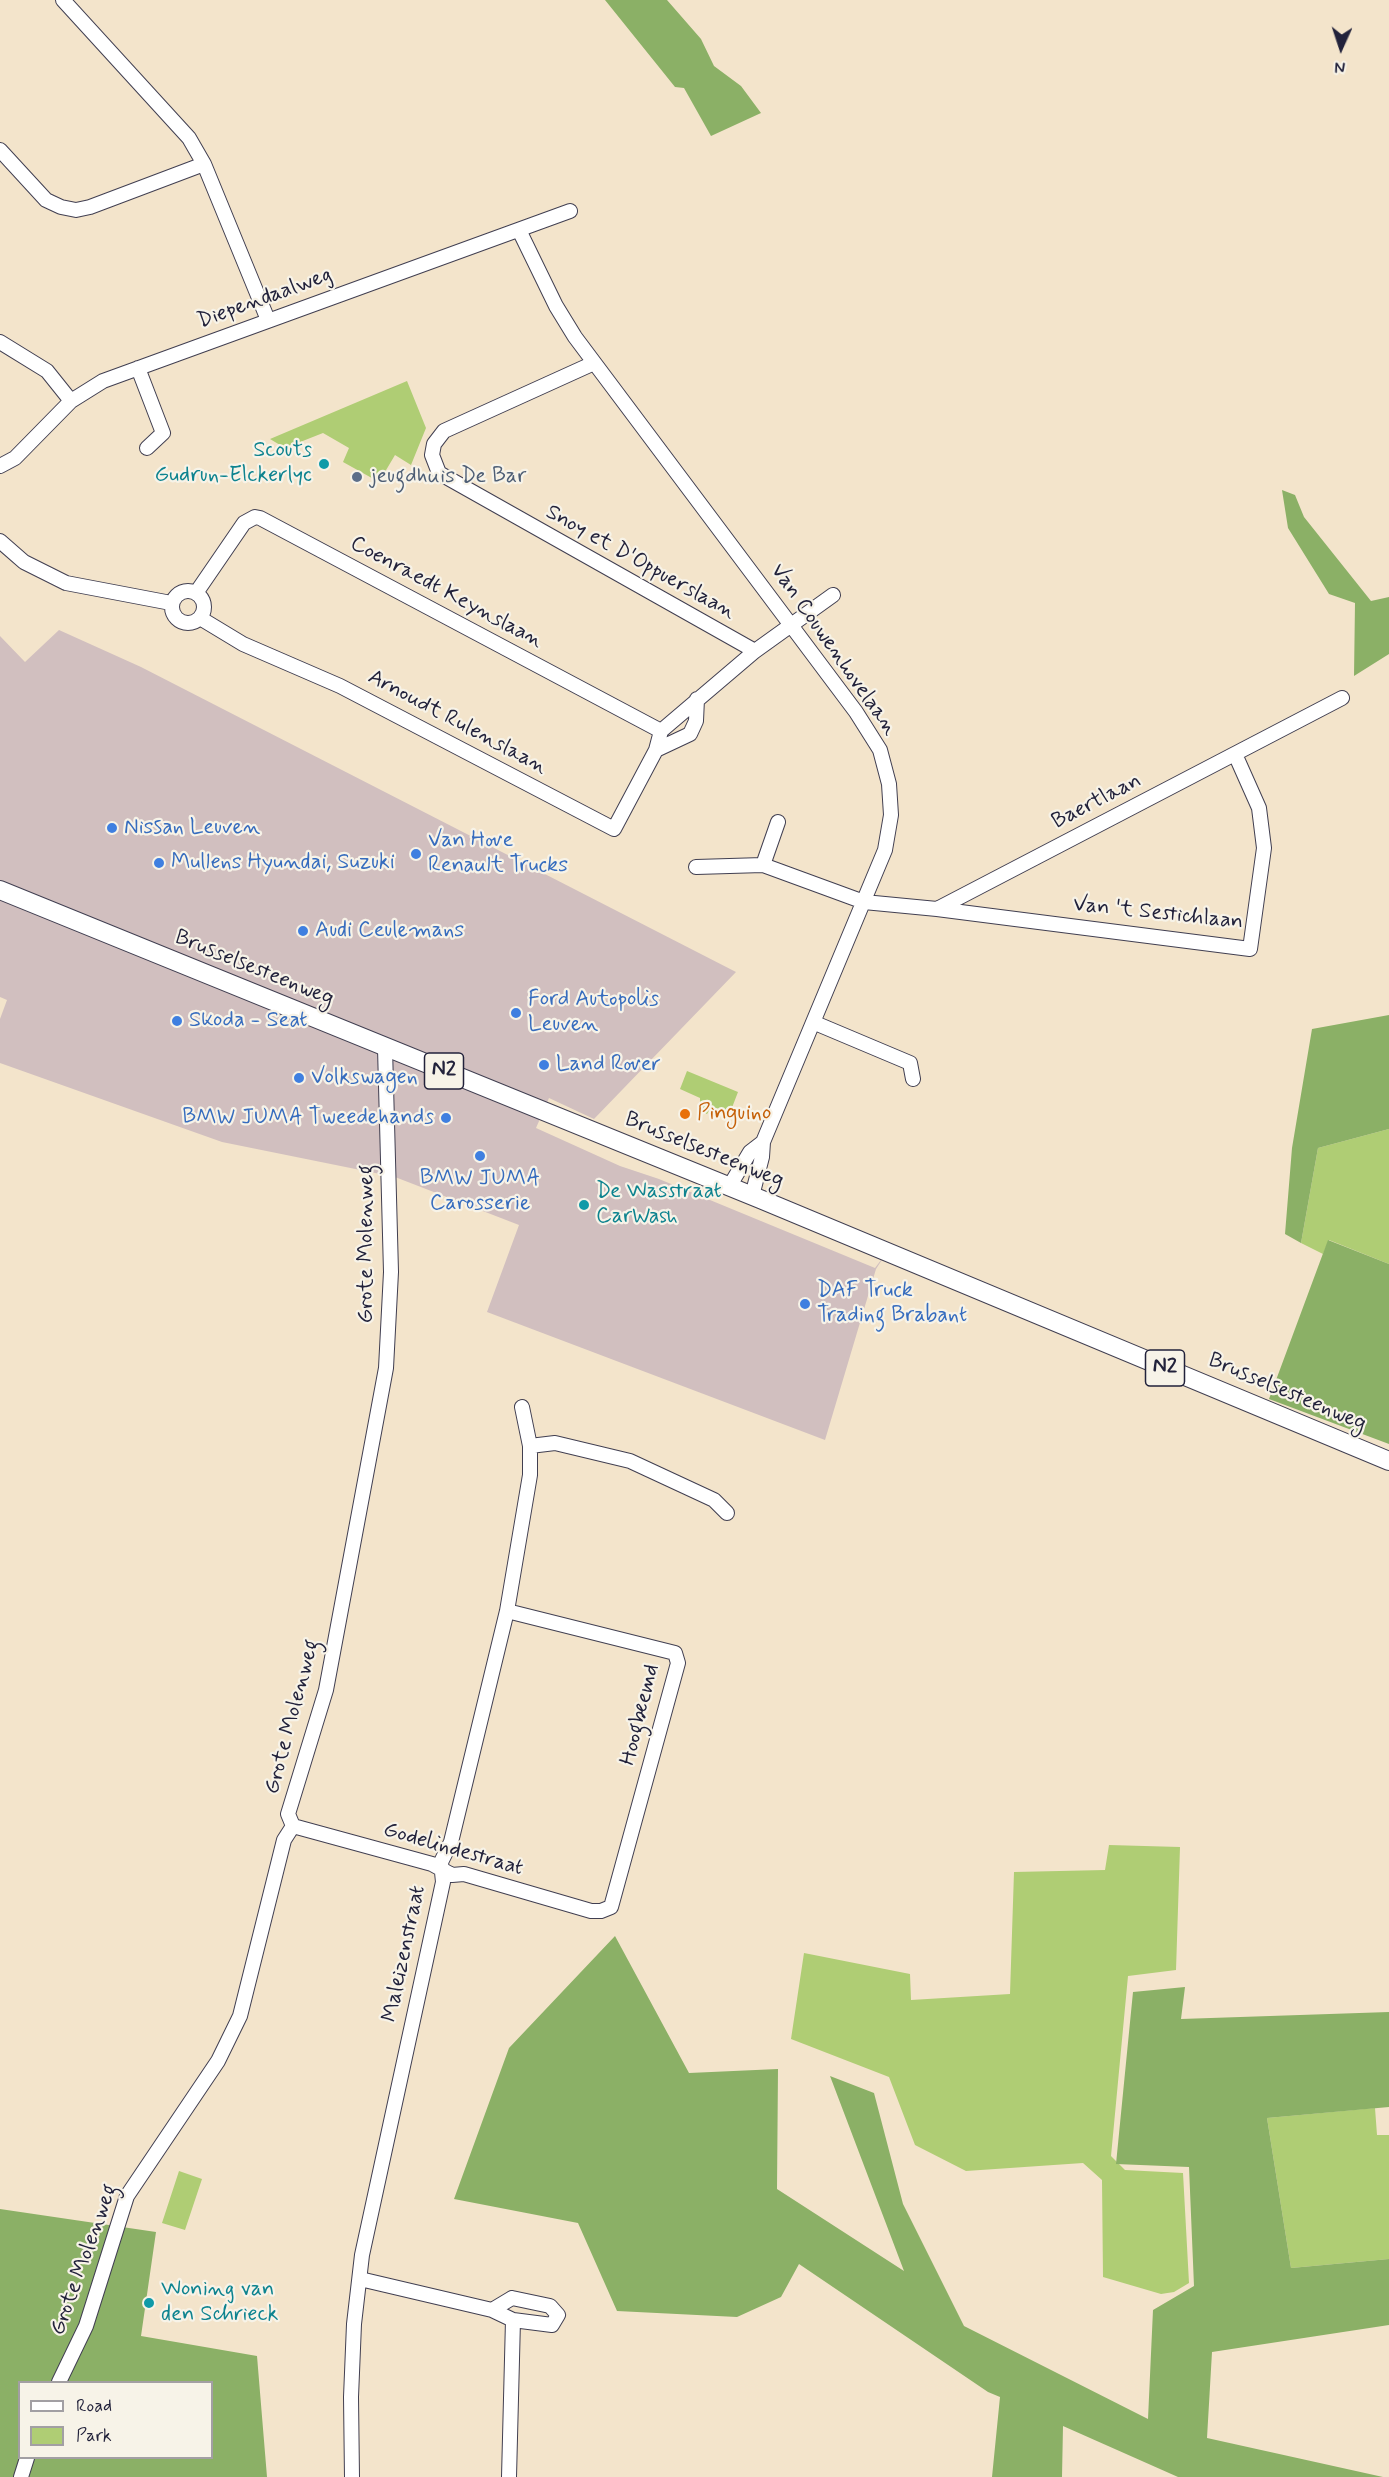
<!DOCTYPE html>
<style>
body{margin:0}
#map{position:relative;width:1389px;height:2477px;overflow:hidden;background:#f3e4cb;font-family:Mynerve,sans-serif}
canvas{display:block}
.legend{position:absolute;left:18px;top:2381px;width:195px;height:78px;box-sizing:border-box;background:#f7f3e8;border:2px solid #a29fa3;margin:0;padding:8px 10px;list-style:none;font-size:18px;color:#22223b}
.legend li{display:flex;align-items:center;gap:12px;height:30px}
.legend b{width:30px;border:2px solid #a29fa3}
.north{position:absolute;left:1311px;top:18px;width:60px;height:60px;-webkit-text-stroke:4px #f7f3e8;paint-order:stroke;rotate:183deg;font-size:16px;font-weight:700;line-height:24px;text-align:center;color:#22223b}
.north::after{content:'';display:block;margin:auto;width:21px;height:27px;background:#22223b;clip-path:polygon(50% 0,100% 100%,50% 72%,0 100%)}
</style>
<div id="map">
<canvas width="1389" height="2477"></canvas>
<ul class="legend">
<li><b style="height:8px;background:#fff"></b>Road</li>
<li><b style="height:16px;background:#afcd74"></b>Park</li>
</ul>
<div class="north">N</div>
</div>
<script>
const c = document.querySelector('canvas').getContext('2d');
c.lineJoin = 'round';
function fillPath(path, color) { c.fillStyle = color; c.fill(path, 'evenodd'); }
const poly = rows => new Path2D(rows.map(r => 'M' + r).join(''));
function trace(path, color, width, dash) { c.strokeStyle = color; c.lineWidth = width; c.lineCap = dash ? 'butt' : 'round'; c.setLineDash(dash || []); c.stroke(path); }
function drawText(font, color, halo, rows, align = 'center') {
  c.font = font + ' Mynerve,sans-serif'; c.lineWidth = 4.5; c.setLineDash([]); c.textBaseline = 'middle'; c.strokeStyle = halo; c.fillStyle = color; for (const [text, x, y, turn = 0] of rows) {
    c.save(); c.translate(x, y); c.rotate((+turn || 0) * Math.PI / 180); c.textAlign = isNaN(turn) ? turn : align; if (halo) c.strokeText(text, 0, 0); c.fillText(text, 0, 0); c.restore();
  }
}
fillPath(poly([
 [59,630,141,667,736,972,594,1119,549,1098,536,1128,620,1166,659,1179,875,1268,887,1252,876,1269,825,1440,487,1312,519,1225,395,1177,222,1142,0,1063,0,1019,7,1000,0,997,0,636,25,662]
]), '#d1bfbf');
fillPath(poly([
 [407,381,426,428,411,465,395,455,379,482,343,462,349,448,323,433,285,448,270,439],
 [687,1071,738,1092,728,1118,710,1109,707,1114,700,1111,700,1098,680,1089],
 [1389,1129,1389,1264,1329,1240,1323,1254,1301,1243,1318,1148],
 [1109,1845,1180,1847,1176,1970,1128,1976,1111,2156,1125,2170,1183,2173,1189,2283,1174,2292,1161,2294,1103,2277,1102,2180,1083,2163,966,2171,915,2145,889,2077,791,2039,804,1953,910,1974,911,2000,1010,1994,1014,1872,1105,1870],
 [1375,2108,1377,2135,1389,2135,1389,2259,1291,2268,1267,2118],
 [179,2171,202,2179,185,2230,162,2223]
]), '#afcd74');
fillPath(poly([
 [605,0,667,0,701,39,714,66,741,86,761,113,711,136,684,88,675,87],
 [1282,490,1295,495,1304,517,1371,601,1389,597,1389,654,1354,676,1355,603,1329,594,1288,528],
 [1389,1015,1389,1129,1318,1148,1301,1243,1285,1234,1292,1148,1312,1029],
 [1328,1240,1389,1264,1389,1444,1269,1399],
 [615,1936,689,2073,778,2069,777,2189,904,2271,830,2076,874,2093,903,2204,964,2326,1148,2419,1153,2310,1194,2286,1189,2167,1116,2164,1133,1992,1185,1987,1181,2019,1389,2012,1389,2107,1267,2118,1291,2268,1389,2259,1389,2325,1212,2352,1207,2438,1383,2477,1178,2477,1063,2426,1062,2477,992,2477,1000,2397,988,2392,799,2264,781,2297,737,2317,617,2311,578,2223,454,2199,509,2048],
 [0,2209,156,2232,141,2336,257,2356,267,2477,0,2477],
 [20,2382,212,2382,212,2458,20,2458]
]), '#8bb066');
const minor = poly([
 [63,0,189,138,204,164,268,320],
 [0,150,46,200,61,207,76,210,90,207,204,164],
 [519,230,556,306,575,337,856,712,880,750,889,784,891,815,885,850,763,1142,762,1157,752,1196],
 [0,342,47,371,71,401],
 [594,363,444,431,434,444,432,455,439,473,755,651],
 [138,368,163,433,147,448],
 [0,466,15,458,71,401,103,381,570,211],
 [0,541,24,562,66,583,171,603],
 '172 607a16 16 0 1 1 32 0a16 16 0 1 1-32 0Z',
 [196,593,244,523,255,517,260,518,661,731,755,651,833,595],
 [200,618,243,644,340,686,614,829,656,750,661,731],
 [656,750,690,734,696,721,697,699],
 [778,822,763,865,864,902,937,909,1342,698],
 [696,867,763,865],
 [937,909,1250,949,1264,848,1259,808,1235,754],
 [815,1023,910,1063,913,1079],
 [729,1187,750,1152,763,1142],
 [530,1446,555,1443,630,1461,714,1500,727,1513],
 [293,1826,288,1814,326,1690,386,1368,391,1272,385,1048],
 [293,1826,432,1864,452,1875,464,1874,591,1911,601,1911,611,1907,678,1663,675,1653,507,1611],
 [360,2279,492,2310],
 [512,2298,550,2306,558,2315,552,2325,513,2320,492,2310,512,2298],
 [59,2382,86,2326,127,2196,218,2061,240,2016,284,1840,293,1826],
 [21,2477,27,2458],
 [352,2477,351,2397,354,2324,362,2255,443,1882,441,1862,451,1842,507,1611,530,1475,530,1446,522,1407],
 [509,2477,513,2320]
]);
const major = poly([
 [0,890,760,1199,1389,1461]
]);
trace(minor, '#413f51', 16);
trace(major, '#413f51', 20);
trace(minor, '#fff', 14);
trace(major, '#fff', 18);
for (const [x, y, r, color] of [
 [324,464,6,"#0f9aa8"],
 [357,477,6,"#5c6f8a"],
 [112,828,6,"#3f7fe0"],
 [416,854,6,"#3f7fe0"],
 [159,863,6,"#3f7fe0"],
 [303,931,6,"#3f7fe0"],
 [516,1013,6,"#3f7fe0"],
 [177,1021,6,"#3f7fe0"],
 [544,1065,6,"#3f7fe0"],
 [299,1078,6,"#3f7fe0"],
 [685,1114,6,"#e8710a"],
 [446,1118,6,"#3f7fe0"],
 [480,1156,6,"#3f7fe0"],
 [584,1205,6,"#0f9aa8"],
 [805,1304,6,"#3f7fe0"],
 [149,2303,6,"#0f9aa8"]
]) { const dot = new Path2D(); dot.arc(x, y, r, 0, 2 * Math.PI); c.fillStyle = color; c.fill(dot); trace(dot, '#f7f3e8', 2); }
for (const [x, y, w] of [
 [444,1071,39],
 [1165,1368,39]
]) { const box = new Path2D(); box.roundRect(x - w / 2, y - 18, w, 36, 4.5); c.fillStyle = '#f7f3e8'; c.fill(box); trace(box, '#22223b', 1.5); }
drawText('bold 21px', '#22223b', null, [
 ["N2",444,1071],
 ["N2",1165,1368]
]);
drawText('22px', '#22223b', '#f7f3e8', [
 ["Diependaalweg",265,299,-20],
 ["Snoy et D'Oppuerslaan",640,563,29],
 ["Coenraedt Keynslaan",446,593,28],
 ["Van Couwenhovelaan",833,650,55],
 ["Arnoudt Rulenslaan",457,723,28],
 ["Baertlaan",1097,802,-27],
 ["Van 't Sestichlaan",1158,914,6],
 ["Brusselsesteenweg",254,969,22],
 ["Brusselsesteenweg",704,1151,22],
 ["Grote Molenweg",367,1244,-90],
 ["Brusselsesteenweg",1287,1393,23],
 ["Hoogbeemd",641,1715,-76],
 ["Grote Molenweg",293,1717,-75],
 ["Godelindestraat",453,1850,16],
 ["Maleizenstraat",405,1954,-78],
 ["Grote Molenweg",85,2260,-70]
]);
drawText('22px', '#0d838f', '#f7f3e8', [
 ["Scouts",312,451,"right"],
 ["Gudrun-Elckerlyc",312,476,"right"],
 ["De Wasstraat",596,1192],
 ["CarWash",596,1217],
 ["Woning van",161,2290],
 ["den Schrieck",161,2315]
], 'left');
drawText('22px', '#4e5e75', '#f7f3e8', [
 ["jeugdhuis De Bar",369,477]
], 'left');
drawText('22px', '#366cbe', '#f7f3e8', [
 ["Nissan Leuven",124,828],
 ["Van Hove",428,841],
 ["Renault Trucks",428,866],
 ["Mullens Hyundai, Suzuki",171,863],
 ["Audi Ceulemans",315,931],
 ["Ford Autopolis",528,1000],
 ["Leuven",528,1025],
 ["Skoda - Seat",189,1021],
 ["Land Rover",556,1065],
 ["Volkswagen",311,1078],
 ["BMW JUMA Tweedehands",434,1118,"right"],
 ["BMW JUMA",480,1179,"center"],
 ["Carosserie",480,1204,"center"],
 ["DAF Truck",817,1291],
 ["Trading Brabant",817,1316]
], 'left');
drawText('22px', '#c56008', '#f7f3e8', [
 ["Pinguino",697,1114]
], 'left');
</script>
